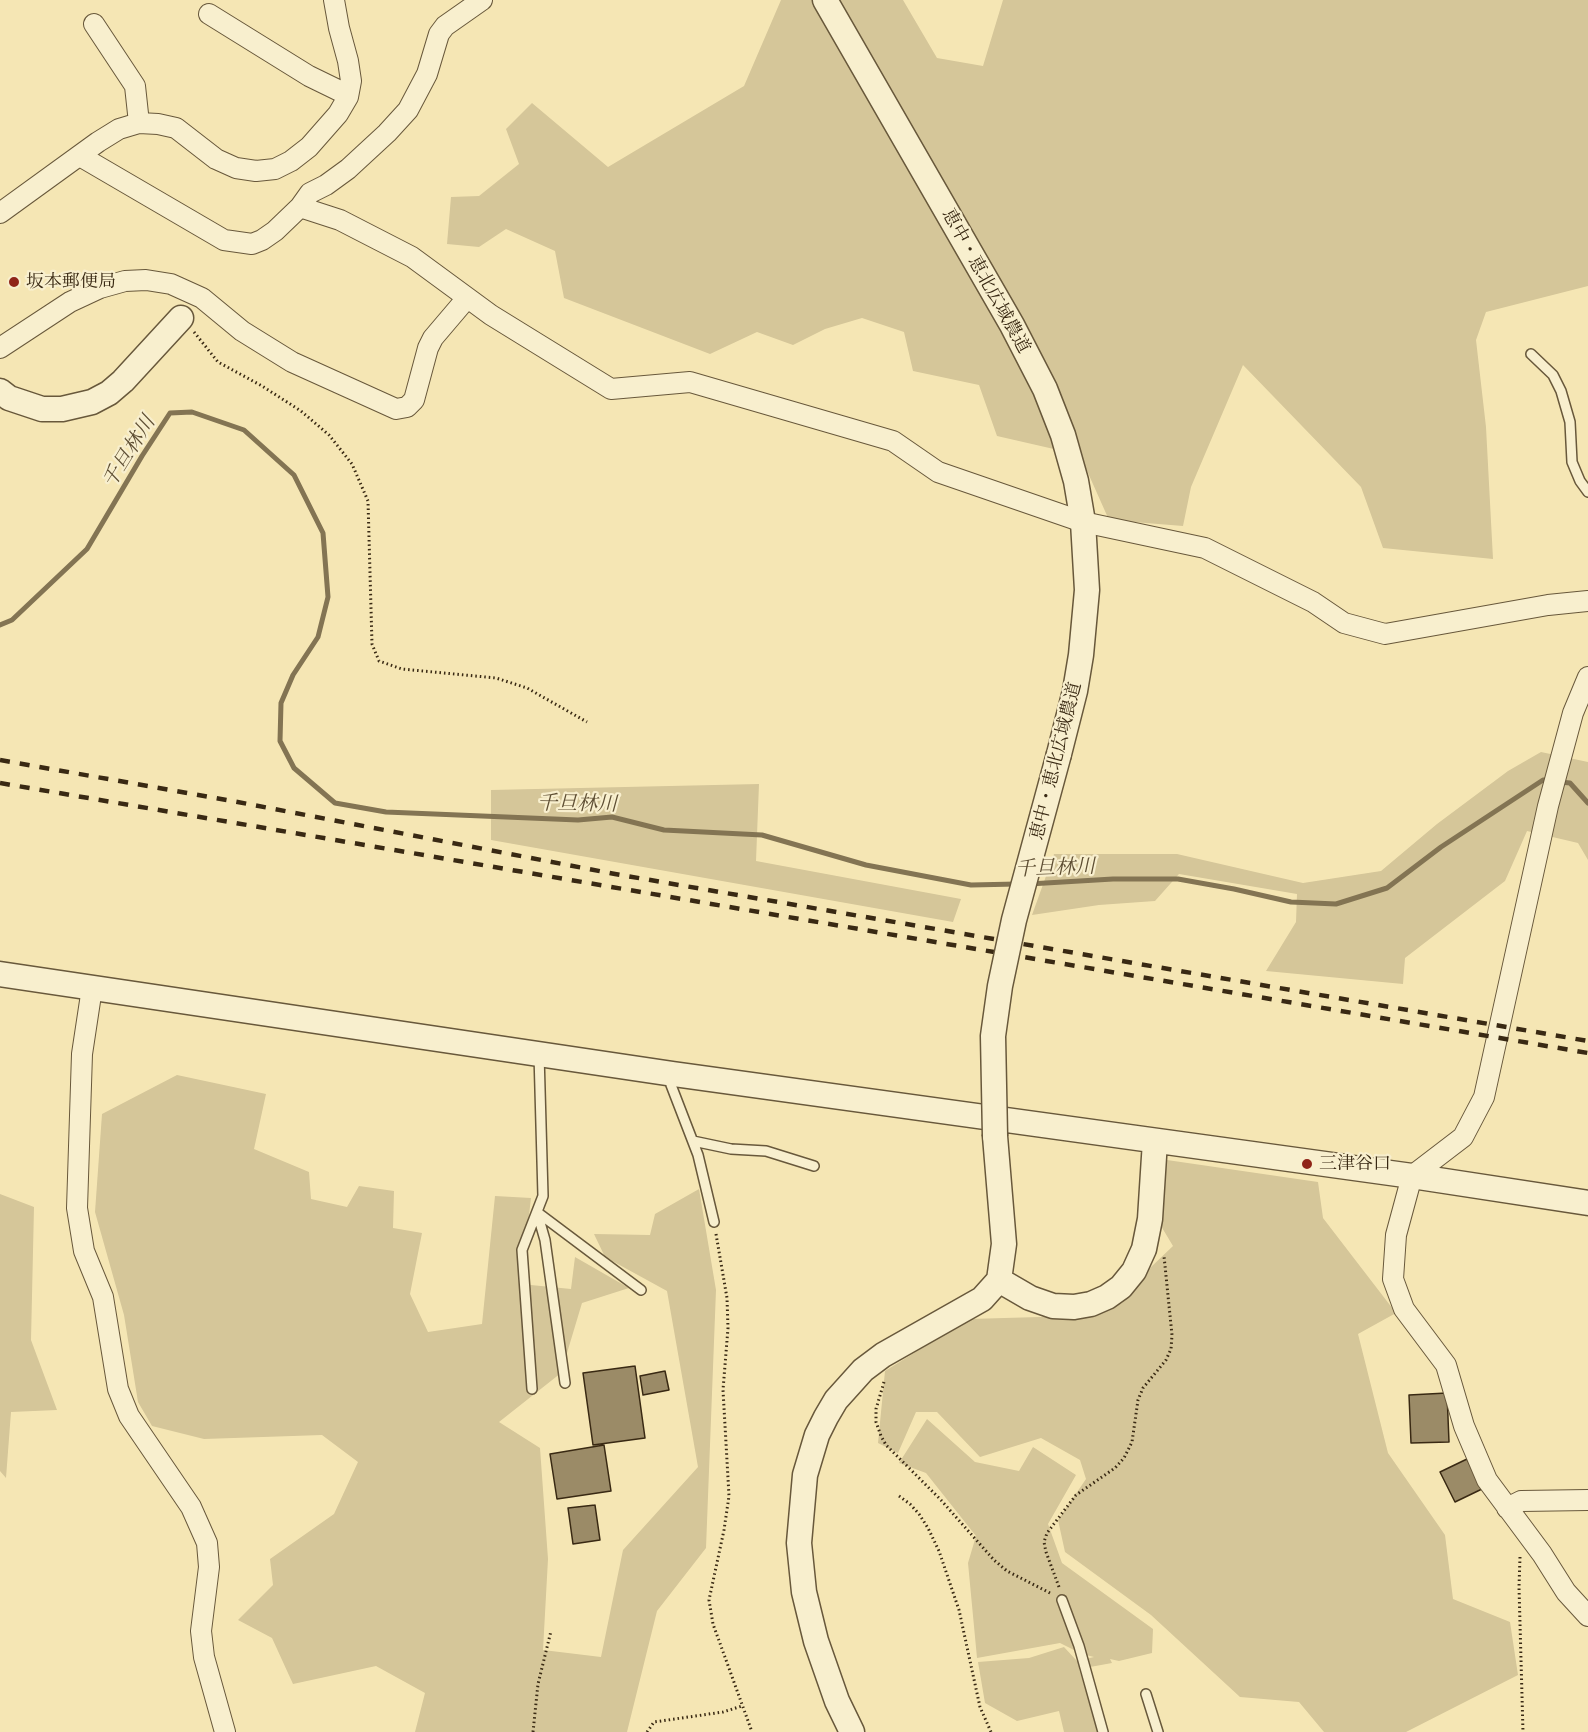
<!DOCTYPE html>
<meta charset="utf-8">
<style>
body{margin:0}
canvas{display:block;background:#f5e6b4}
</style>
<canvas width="1588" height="1732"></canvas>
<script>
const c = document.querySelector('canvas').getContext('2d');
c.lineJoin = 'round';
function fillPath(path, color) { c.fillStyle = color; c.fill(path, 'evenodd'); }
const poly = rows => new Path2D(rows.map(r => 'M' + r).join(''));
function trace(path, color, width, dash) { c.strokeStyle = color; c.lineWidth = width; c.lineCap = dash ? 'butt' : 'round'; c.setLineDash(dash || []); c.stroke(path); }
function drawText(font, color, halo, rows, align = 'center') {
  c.font = font + ' "Libre Caslon Text","Noto Serif JP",serif'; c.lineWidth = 4.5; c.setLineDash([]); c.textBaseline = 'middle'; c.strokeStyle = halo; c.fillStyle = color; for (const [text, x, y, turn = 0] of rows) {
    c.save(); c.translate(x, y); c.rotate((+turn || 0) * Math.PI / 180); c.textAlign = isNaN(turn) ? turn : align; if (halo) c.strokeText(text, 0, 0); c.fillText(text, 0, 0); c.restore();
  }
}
fillPath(poly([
 [781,0,903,0,937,58,983,66,1003,0,1588,0,1588,286,1486,312,1476,340,1486,427,1493,559,1383,548,1361,487,1243,365,1191,487,1183,526,1109,520,1080,455,997,436,979,385,913,371,904,332,862,318,825,329,793,345,757,332,710,354,564,298,555,251,506,229,479,247,447,244,451,197,479,196,519,164,506,129,532,103,608,167,744,86],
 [1541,752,1588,762,1588,860,1578,843,1527,831,1505,881,1405,958,1403,984,1266,971,1296,922,1297,894,1179,874,1155,901,1099,905,1032,915,1054,854,1177,854,1303,883,1381,871,1437,824,1508,771],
 [759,784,756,861,961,899,953,922,491,840,491,790],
 [177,1075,266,1094,254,1149,309,1172,311,1199,347,1207,359,1186,394,1191,393,1228,422,1233,410,1294,428,1332,482,1324,495,1196,531,1198,521,1284,571,1289,575,1257,629,1288,582,1303,561,1373,499,1422,540,1448,548,1559,543,1650,601,1657,623,1550,698,1467,667,1291,605,1257,594,1234,650,1235,655,1214,699,1189,716,1290,706,1548,657,1611,627,1732,415,1732,425,1693,376,1666,293,1684,272,1638,238,1620,273,1585,270,1559,334,1514,358,1462,322,1435,204,1439,152,1426,138,1402,124,1315,95,1212,102,1114],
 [1167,1160,1318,1182,1323,1218,1396,1313,1358,1334,1388,1453,1445,1535,1453,1599,1510,1622,1518,1675,1406,1732,1324,1732,1299,1702,1240,1697,1151,1615,1065,1552,1058,1520,1086,1479,1080,1460,1041,1438,980,1457,937,1412,916,1412,898,1453,878,1443,885,1371,969,1319,1075,1316,1122,1303,1151,1267,1173,1246,1158,1221],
 [0,1194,34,1207,31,1340,57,1410,11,1412,6,1478,0,1471],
 [927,1419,975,1462,1019,1471,1033,1447,1076,1475,1048,1524,1062,1563,1153,1629,1152,1653,1119,1661,1110,1659,1112,1663,1079,1669,1099,1732,1064,1732,1059,1711,1017,1721,985,1703,978,1662,1029,1658,1064,1647,1077,1661,1094,1657,1082,1654,1060,1643,977,1658,968,1563,976,1536,926,1473,899,1463]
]), '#d5c699');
trace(poly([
 [0,625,12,620,87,549,142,456,170,413,192,412,244,430,294,475,323,533,328,597,318,637,293,675,281,703,280,741,294,768,335,803,386,812,578,820,612,817,664,830,762,835,866,865,971,885,1017,884],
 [1560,782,1570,783,1588,803],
 [1029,884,1113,879,1178,879,1234,889,1291,902,1336,904,1387,888,1441,847,1543,780,1551,780]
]), '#837453', 5);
const building = poly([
 [635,1366,645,1438,593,1445,583,1373,635,1366],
 [665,1371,669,1390,643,1395,640,1376,665,1371],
 [1447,1393,1449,1442,1411,1443,1409,1395,1447,1393],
 [604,1445,611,1491,557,1499,550,1454,604,1445],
 [1467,1459,1482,1489,1455,1502,1440,1472,1467,1459],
 [595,1505,600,1540,573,1544,568,1508,595,1505]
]);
fillPath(building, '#9b8b67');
trace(building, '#392913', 1.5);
const service = poly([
 [1531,354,1553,375,1561,391,1570,422,1572,462,1580,481,1588,492],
 [673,1075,671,1085,698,1155,714,1222],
 [693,1141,731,1149,766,1151,814,1166],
 [565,1383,545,1240,537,1212,641,1290],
 [532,1389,522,1250,543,1196,539,1054],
 [1062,1600,1079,1646,1103,1732],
 [1146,1694,1158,1732]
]);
const minor = poly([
 [209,14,309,76,348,95],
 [94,24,135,86,139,123],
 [80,156,224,240,252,244,262,240,275,231,300,207,310,193,326,185,348,169,387,133,408,110,427,74,439,34,445,26,482,0],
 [300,207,340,220,412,257,491,315,611,389,690,382,893,441,938,472,1083,522,1205,548,1313,602,1344,623,1385,634,1548,605,1588,601],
 [0,213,98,142,119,129,139,123,158,124,176,128,216,159,236,168,256,171,275,169,291,161,309,147,338,114,348,97,351,81,348,61,339,28,334,0],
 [0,348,70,302,100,288,125,281,146,280,171,284,202,298,242,331,292,362,396,409,407,407,414,400,428,348,433,338,467,298],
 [1588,677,1573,713,1548,806,1484,1097,1463,1137,1412,1176,1396,1235,1393,1279,1404,1309,1446,1365,1464,1426,1487,1480,1542,1554,1566,1592,1588,1616],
 [92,988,82,1054,77,1208,84,1251,103,1297,118,1389,129,1416,191,1507,207,1543,209,1567,201,1631,204,1657,225,1732],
 [1507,1508,1521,1501,1588,1500]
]);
const tertiary = poly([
 [825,0,1012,325,1045,389,1063,435,1076,481,1083,522,1087,590,1081,655,1075,691,1059,754],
 [0,391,9,398,42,409,62,409,92,402,109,393,123,381,181,318],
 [0,974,673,1074,1412,1176,1588,1203],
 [999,1280,1030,1298,1053,1306,1074,1307,1091,1304,1107,1297,1121,1287,1134,1271,1144,1249,1150,1219,1155,1141],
 [852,1732,837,1701,816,1641,804,1592,799,1543,805,1475,817,1435,826,1417,836,1400,863,1370,883,1355,982,1299,999,1280,1004,1244,995,1136]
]);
trace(service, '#68583b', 12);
trace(minor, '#68583b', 22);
trace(tertiary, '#68583b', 27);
trace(poly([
 [194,332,218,362,262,386,301,411,329,435,352,464,368,501,372,644,379,661,402,669,496,678,527,688,587,722],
 [716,1234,727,1298,728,1328,723,1390,729,1496,724,1530,709,1600,713,1624,752,1732],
 [884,1382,876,1409,876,1422,881,1436,886,1445,940,1499,994,1560,1007,1571,1050,1593],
 [899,1496,910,1504,919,1514,928,1528,939,1551,959,1610,980,1707,991,1732],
 [1520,1557,1519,1587,1523,1732],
 [1059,1587,1046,1552,1044,1542,1047,1533,1076,1495,1115,1468,1124,1458,1132,1442,1138,1400,1143,1388,1166,1360,1171,1349,1172,1335,1164,1256],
 [533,1732,538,1684,551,1631],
 [647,1732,654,1722,723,1712,742,1706]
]), '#392913', 3, [1.5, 3]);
trace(service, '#f8efce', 9);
trace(minor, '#f8efce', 20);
trace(tertiary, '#f8efce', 24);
trace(poly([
 [0,760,227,800,615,874,1588,1041],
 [0,783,1588,1053]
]), '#392913', 4.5, [10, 10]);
const tertiaryBridge = poly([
 [995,1136,993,1036,1000,986,1014,920,1059,754]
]);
trace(tertiaryBridge, '#68583b', 27, []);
trace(tertiaryBridge, '#f8efce', 24);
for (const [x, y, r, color] of [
 [14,282,6,"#8f2418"],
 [1307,1164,6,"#8f2418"]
]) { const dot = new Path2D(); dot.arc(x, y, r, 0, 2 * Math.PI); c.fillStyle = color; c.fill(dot); trace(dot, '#f8efce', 2); }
drawText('18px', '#392913', '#f8efce', [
 ["恵中・恵北広域農道",986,281,61],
 ["恵中・恵北広域農道",1056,761,-76]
]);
drawText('18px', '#392913', '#f8efce', [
 ["坂本郵便局",26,282],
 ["三津谷口",1319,1164]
], 'left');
drawText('italic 20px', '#5e4e33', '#f8efce', [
 ["千旦林川",129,452,-58],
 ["千旦林川",577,804,1],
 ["千旦林川",1055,868,-2]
]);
</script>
